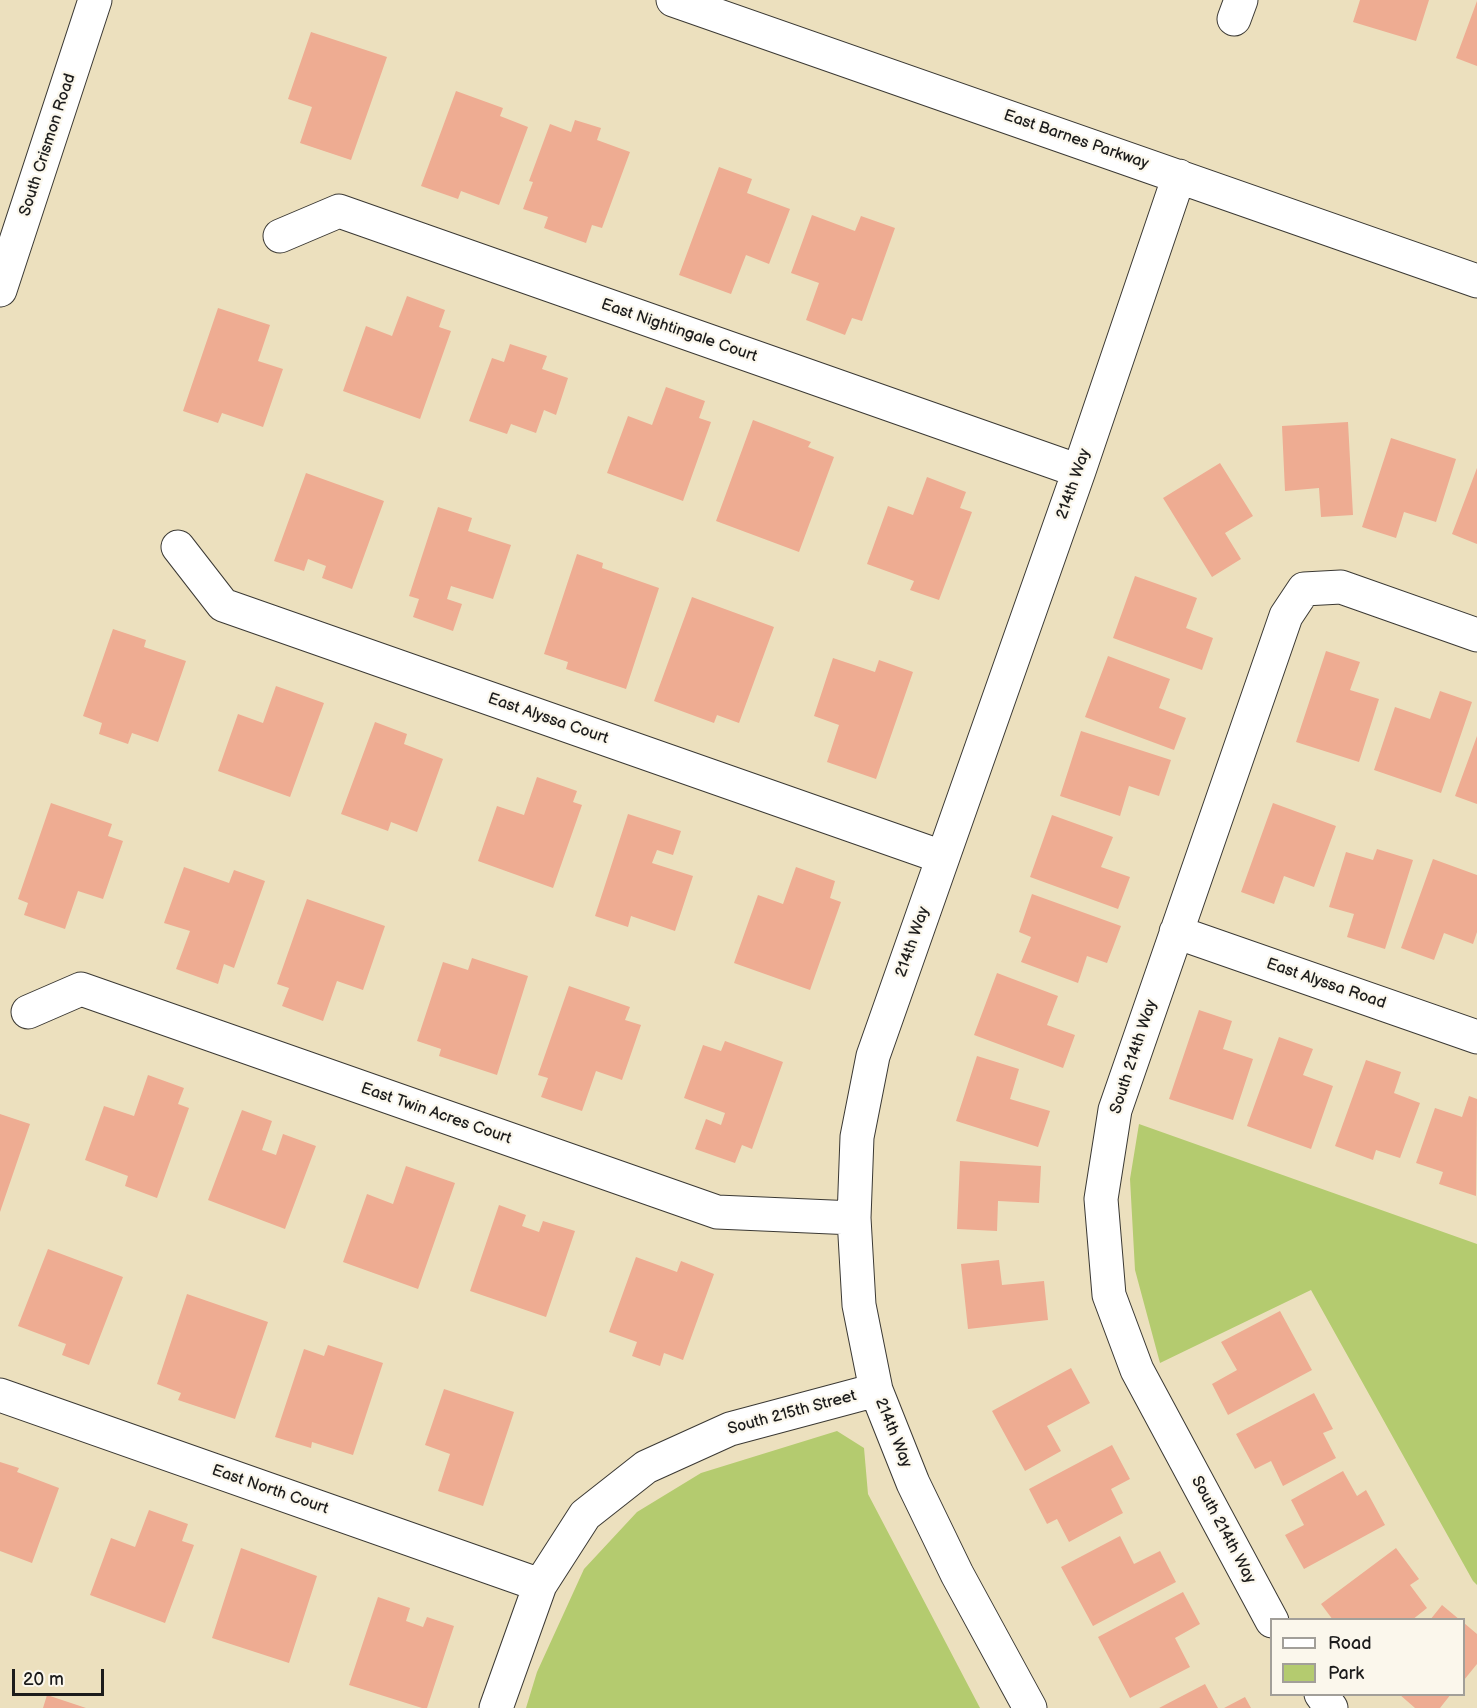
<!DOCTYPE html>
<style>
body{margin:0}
#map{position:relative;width:1477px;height:1708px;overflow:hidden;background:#ece0be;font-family:"Balsamiq Sans",sans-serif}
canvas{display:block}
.legend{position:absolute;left:1270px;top:1618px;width:195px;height:78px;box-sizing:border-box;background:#fbf7ec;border:2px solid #a29f99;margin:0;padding:8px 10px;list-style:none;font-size:18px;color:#1c1c1c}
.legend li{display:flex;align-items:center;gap:12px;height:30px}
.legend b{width:30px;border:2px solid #a29f99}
.scale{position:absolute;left:12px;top:1669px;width:92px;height:27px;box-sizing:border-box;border:3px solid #1c1c1c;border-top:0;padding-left:8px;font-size:18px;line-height:21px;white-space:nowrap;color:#1c1c1c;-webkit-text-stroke:4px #fbf7ec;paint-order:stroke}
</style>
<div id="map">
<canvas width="1477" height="1708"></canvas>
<ul class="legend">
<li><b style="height:8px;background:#fff"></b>Road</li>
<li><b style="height:16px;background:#b4cb6f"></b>Park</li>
</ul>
<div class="scale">20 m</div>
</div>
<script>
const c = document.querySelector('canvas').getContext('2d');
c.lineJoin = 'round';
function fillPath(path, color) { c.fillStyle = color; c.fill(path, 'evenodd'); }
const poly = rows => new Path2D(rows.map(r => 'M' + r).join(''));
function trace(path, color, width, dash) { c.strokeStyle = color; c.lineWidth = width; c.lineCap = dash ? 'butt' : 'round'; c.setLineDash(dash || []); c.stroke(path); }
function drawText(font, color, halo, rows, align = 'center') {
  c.font = font + ' "Balsamiq Sans",sans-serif'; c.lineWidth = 4.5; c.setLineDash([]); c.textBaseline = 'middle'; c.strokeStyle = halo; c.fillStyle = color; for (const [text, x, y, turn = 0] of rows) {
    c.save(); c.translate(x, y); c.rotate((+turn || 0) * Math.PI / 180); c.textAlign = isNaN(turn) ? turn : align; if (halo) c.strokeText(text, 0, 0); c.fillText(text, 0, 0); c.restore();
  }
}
fillPath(poly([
 [1139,1124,1477,1244,1477,1585,1473,1581,1311,1290,1160,1363,1135,1270,1130,1179],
 [837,1431,864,1448,868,1494,980,1708,526,1708,537,1672,584,1569,637,1512,701,1473]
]), '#b4cb6f');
fillPath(poly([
 [1360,0,1429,0,1416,41,1353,22],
 [1477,1,1477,66,1456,58],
 [311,32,387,57,351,160,300,143,312,107,288,99],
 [456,91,503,108,500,116,528,127,499,205,461,191,458,199,421,186],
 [575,120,601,128,597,140,630,152,602,228,592,225,586,243,544,228,548,217,523,209,533,182,529,181,550,124,571,132],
 [719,167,752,179,747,193,790,209,769,264,746,255,731,294,679,275],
 [812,215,855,231,861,216,895,228,862,321,852,318,845,335,806,320,819,283,791,273],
 [407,296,445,310,439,327,451,331,420,419,343,391,366,326,392,336],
 [218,308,270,325,258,361,283,369,263,427,222,413,218,423,183,411],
 [510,344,547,356,542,369,568,378,556,415,544,410,536,433,511,424,507,434,469,421,492,358,504,362],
 [666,387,705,401,699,418,711,422,683,501,607,473,628,416,652,425],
 [753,420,811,442,808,447,834,457,799,552,716,521],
 [1348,422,1353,515,1321,517,1319,488,1285,491,1282,426],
 [1391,438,1456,459,1436,522,1404,512,1396,538,1362,527],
 [1220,463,1253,516,1225,533,1241,559,1212,577,1163,498],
 [1477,468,1477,544,1452,534],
 [306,473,384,501,352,589,322,578,326,566,308,559,304,571,274,561],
 [927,477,966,492,960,508,972,512,939,600,910,590,914,581,867,564,888,506,913,515],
 [438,507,472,518,468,531,511,545,493,599,451,586,447,599,462,604,453,631,413,617,419,599,409,596],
 [577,554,603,563,602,568,659,588,626,689,566,669,568,662,544,654],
 [1135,576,1197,598,1186,628,1213,638,1202,670,1113,638],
 [692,597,774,627,739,723,717,715,714,723,654,701],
 [113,629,146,640,144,647,186,661,158,742,132,733,128,744,99,734,102,723,83,716],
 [1326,651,1360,662,1350,690,1379,699,1359,762,1296,742],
 [1108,656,1170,679,1159,708,1186,718,1174,750,1085,717],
 [833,658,875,672,879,660,913,672,876,779,827,762,839,725,814,716],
 [276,686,324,703,290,797,218,771,238,714,263,723],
 [1440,691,1472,702,1441,793,1374,770,1395,707,1430,719],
 [375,722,407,734,404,744,443,759,417,832,391,822,388,831,341,814],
 [1081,731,1171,760,1159,796,1129,786,1120,816,1060,796],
 [1477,736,1477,804,1455,796],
 [537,777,577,791,573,802,582,805,553,888,478,861,497,806,524,815],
 [51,803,112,824,108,836,123,841,103,899,78,891,65,929,24,915,28,903,18,899],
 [1273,803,1336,826,1314,887,1284,876,1274,904,1241,892],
 [628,814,681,831,673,855,657,850,652,863,693,876,675,931,631,916,628,927,595,916],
 [1052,815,1113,837,1101,867,1130,877,1118,909,1030,877],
 [1377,849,1413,860,1385,949,1347,937,1354,914,1329,907,1346,852,1373,860],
 [1433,859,1477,875,1477,932,1473,944,1444,933,1434,960,1401,948],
 [184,867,229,883,234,870,265,881,234,968,224,964,218,984,176,969,190,931,164,923],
 [796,867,835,881,830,898,841,902,810,990,734,963,758,895,783,904],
 [1032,894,1121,926,1107,963,1087,956,1078,983,1021,962,1031,937,1019,932],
 [307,899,385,926,363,990,337,981,323,1021,282,1006,289,988,277,984],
 [472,958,528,976,497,1075,439,1056,441,1049,417,1041,443,962,468,970],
 [997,973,1058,996,1047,1025,1075,1035,1063,1068,974,1035],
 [569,986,630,1007,625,1020,641,1025,622,1080,596,1071,582,1111,541,1097,548,1078,538,1075],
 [1199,1010,1232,1021,1223,1049,1253,1059,1233,1120,1169,1099],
 [1279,1037,1313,1049,1303,1075,1333,1086,1311,1149,1247,1126],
 [725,1041,783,1062,752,1149,742,1145,735,1163,695,1149,706,1119,721,1125,725,1113,684,1098,703,1045,721,1051],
 [977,1056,1019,1069,1010,1099,1050,1111,1038,1147,956,1121],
 [1366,1060,1401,1072,1394,1093,1420,1103,1400,1158,1376,1150,1373,1160,1335,1146],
 [148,1075,184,1088,178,1104,189,1108,157,1198,125,1186,128,1176,85,1160,104,1106,134,1116],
 [1469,1096,1477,1099,1476,1196,1439,1184,1443,1172,1416,1163,1435,1108,1462,1117],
 [242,1110,272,1121,262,1150,276,1155,283,1134,316,1146,285,1229,208,1200],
 [0,1114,30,1124,0,1212],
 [960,1161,1041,1166,1039,1203,998,1201,997,1231,957,1229],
 [406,1166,455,1183,418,1289,343,1262,367,1194,393,1204],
 [499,1205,526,1215,522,1226,539,1232,543,1221,575,1231,546,1317,470,1291],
 [48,1249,123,1277,89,1365,62,1355,66,1344,18,1326],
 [636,1257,677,1272,681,1261,714,1274,683,1360,664,1353,660,1366,632,1356,637,1342,609,1332],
 [999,1260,1002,1285,1044,1281,1048,1320,968,1329,961,1264],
 [187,1294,268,1322,235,1419,178,1400,181,1393,157,1384],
 [1280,1311,1312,1370,1228,1415,1212,1384,1237,1370,1221,1342],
 [328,1345,383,1363,353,1455,312,1442,311,1448,275,1437,304,1349,324,1356],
 [1071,1368,1090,1403,1047,1426,1061,1451,1025,1471,992,1411],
 [444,1389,514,1412,483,1506,438,1491,450,1454,425,1445],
 [1314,1393,1333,1429,1323,1433,1336,1458,1283,1486,1271,1461,1255,1469,1236,1434],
 [1112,1445,1130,1479,1111,1489,1123,1513,1069,1542,1057,1519,1047,1524,1029,1489],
 [0,1462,19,1468,17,1472,59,1488,32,1563,0,1551],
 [1343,1471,1357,1496,1366,1490,1385,1525,1304,1569,1285,1535,1304,1525,1291,1500],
 [149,1510,188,1524,182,1541,194,1545,165,1623,90,1595,111,1538,135,1547],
 [1120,1536,1134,1564,1160,1551,1176,1582,1093,1626,1061,1567],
 [241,1548,317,1576,289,1663,212,1638],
 [1396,1548,1419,1579,1410,1585,1427,1608,1412,1620,1333,1620,1321,1604],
 [1183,1592,1200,1624,1175,1638,1190,1667,1130,1698,1098,1637],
 [378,1597,410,1608,406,1621,423,1627,427,1617,454,1626,427,1708,422,1708,349,1685],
 [1442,1605,1460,1620,1430,1620],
 [1464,1623,1477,1634,1477,1664,1464,1680],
 [1205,1684,1218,1708,1159,1708],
 [1399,1694,1451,1694,1440,1708,1415,1708],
 [47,1695,86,1708,43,1708],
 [1245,1697,1251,1708,1224,1708]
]), '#eeac92');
const minor = poly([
 [673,0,1477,281],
 [1234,19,1241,0],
 [280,236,339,211,1079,471],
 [0,290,95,0],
 [178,547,223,605,942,857],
 [1176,932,1477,1037],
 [28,1012,81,989,717,1212,854,1218],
 [0,1395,540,1585],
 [1272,1621,1137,1370,1109,1295,1101,1199,1115,1110,1286,616,1304,589,1341,587,1477,635],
 [1321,1694,1331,1708],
 [496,1708,540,1585,585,1515,646,1467,730,1429,876,1390],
 [1030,1708,957,1574,913,1483,876,1390,859,1305,854,1218,857,1137,873,1056,1079,471,1179,176]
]);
trace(minor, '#3b3934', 35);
trace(minor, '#fff', 33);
drawText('16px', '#1c1c1c', '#fbf7ec', [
 ["East Barnes Parkway",1076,140,19],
 ["South Crismon Road",48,145,-72],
 ["East Nightingale Court",679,331,19],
 ["214th Way",1074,484,-71],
 ["East Alyssa Court",548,719,19],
 ["214th Way",913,942,-71],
 ["East Alyssa Road",1326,984,19],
 ["South 214th Way",1134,1057,-72],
 ["East Twin Acres Court",436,1114,19],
 ["South 215th Street",792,1413,-15],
 ["214th Way",893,1433,68],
 ["East North Court",270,1490,19],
 ["South 214th Way",1223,1530,62]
]);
</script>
